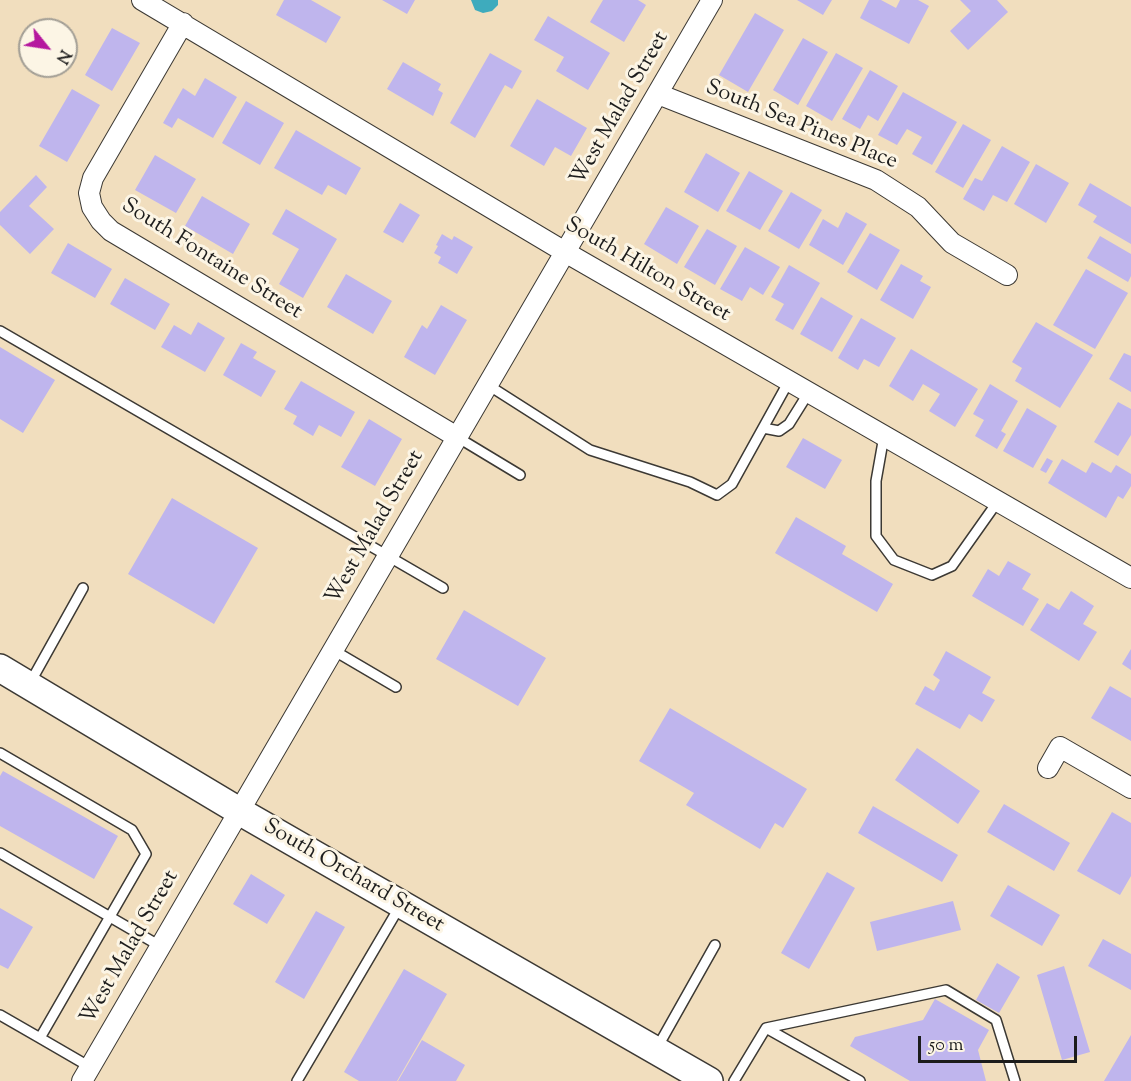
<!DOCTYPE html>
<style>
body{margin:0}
#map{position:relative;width:1131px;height:1081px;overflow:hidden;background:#f1debe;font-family:"Sorts Mill Goudy",serif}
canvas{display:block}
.north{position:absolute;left:18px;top:18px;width:60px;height:60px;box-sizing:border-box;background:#fcf5e5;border:2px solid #a29e95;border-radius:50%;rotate:120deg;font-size:16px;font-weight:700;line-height:24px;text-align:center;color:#1c1c1c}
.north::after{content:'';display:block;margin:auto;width:21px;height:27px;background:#b5179e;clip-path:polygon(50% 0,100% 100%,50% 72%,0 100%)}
.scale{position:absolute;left:918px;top:1036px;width:159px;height:27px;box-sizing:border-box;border:3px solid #1c1c1c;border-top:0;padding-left:8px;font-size:18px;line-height:21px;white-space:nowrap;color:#1c1c1c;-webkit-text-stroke:4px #fcf5e5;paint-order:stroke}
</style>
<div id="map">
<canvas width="1131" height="1081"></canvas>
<div class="north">N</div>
<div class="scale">50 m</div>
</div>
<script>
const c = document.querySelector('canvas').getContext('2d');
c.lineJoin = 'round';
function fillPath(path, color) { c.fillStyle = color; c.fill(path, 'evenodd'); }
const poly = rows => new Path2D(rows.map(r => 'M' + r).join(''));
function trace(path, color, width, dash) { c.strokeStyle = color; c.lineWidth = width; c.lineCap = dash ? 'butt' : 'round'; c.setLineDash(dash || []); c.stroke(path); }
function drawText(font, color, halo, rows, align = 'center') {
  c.font = font + ' "Sorts Mill Goudy",serif'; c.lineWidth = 6; c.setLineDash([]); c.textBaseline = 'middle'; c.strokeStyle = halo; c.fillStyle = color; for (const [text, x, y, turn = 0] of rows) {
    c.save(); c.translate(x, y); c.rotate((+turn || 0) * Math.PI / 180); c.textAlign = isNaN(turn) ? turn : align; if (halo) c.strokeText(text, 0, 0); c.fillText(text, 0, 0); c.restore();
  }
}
fillPath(poly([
 [471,0,498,0,498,5,492,11,483,13,475,10]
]), '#3eabbd');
fillPath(poly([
 [284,0,311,0,341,17,326,43,276,15],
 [382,0,415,0,407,14],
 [603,0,638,0,646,5,624,42,590,22],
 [797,0,832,0,823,15],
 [869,0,881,0,896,8,900,0,918,0,929,6,909,44,860,18],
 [960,0,997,0,1008,12,968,50,950,31,971,11],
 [755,13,784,30,748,92,719,75],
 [548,16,610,53,588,90,556,71,564,57,534,40],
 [112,28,140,43,112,91,85,75],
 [803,38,828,52,798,105,773,90],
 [490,53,522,71,512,89,505,85,475,138,450,123],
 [836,53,863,68,832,121,806,106],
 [403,62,441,84,438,90,443,93,433,116,387,89],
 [870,70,898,86,878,121,868,115,860,129,842,119],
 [205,78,237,97,213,138,178,118,172,128,163,123,183,88,195,96],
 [72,89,100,105,67,162,39,146],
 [903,92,957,122,932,165,912,154,922,137,907,129,897,145,878,135],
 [537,99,587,128,571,156,555,147,544,166,510,146],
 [246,101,284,123,260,165,222,143],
 [963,124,991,140,963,188,935,172],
 [296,130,361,168,346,195,328,185,322,195,274,168],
 [1002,146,1030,162,1007,202,993,195,984,211,963,199,975,178,982,181],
 [706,153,740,173,718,212,684,192],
 [155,155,196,179,176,213,135,190],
 [1036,164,1069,183,1046,223,1014,204],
 [749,171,783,191,760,230,726,211],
 [36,175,47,187,29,206,54,229,30,254,0,225,0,212],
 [1090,183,1131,207,1131,244,1093,222,1097,216,1078,205],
 [791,192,822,210,799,249,768,231],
 [202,196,250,224,233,254,185,226],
 [400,203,420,215,403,243,383,232],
 [666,207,699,226,677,264,644,244],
 [286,209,337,239,303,298,279,284,299,249,272,234],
 [846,212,867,224,843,265,809,245,823,219,838,228],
 [707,229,737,246,715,285,684,267],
 [870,233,900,250,877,290,847,272],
 [442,234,452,240,454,236,473,247,457,274,438,263,441,257,434,253,438,246,436,245],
 [1100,236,1131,254,1131,276,1128,282,1087,258],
 [68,243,112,269,95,298,51,273],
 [745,247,780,267,763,295,750,287,742,301,720,289],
 [901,264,923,276,920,281,931,287,913,319,880,300],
 [789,265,820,283,793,330,775,320,784,304,771,297],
 [1086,269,1128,293,1095,349,1053,325],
 [346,274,392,301,373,334,327,307],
 [125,278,170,304,155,330,110,304],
 [821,297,853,316,832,352,800,334],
 [441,305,467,320,435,375,404,357,422,325,427,329],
 [861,318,896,338,879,367,864,359,858,370,838,358],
 [198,322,225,338,205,372,161,347,174,325,191,335],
 [1036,322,1093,355,1060,408,1015,381,1022,368,1012,362],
 [241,343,257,352,253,358,276,371,261,397,223,375],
 [0,347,55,380,23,433,0,419],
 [911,349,978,389,955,427,929,411,940,394,923,384,913,401,889,386],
 [1124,353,1131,356,1131,392,1109,379],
 [301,381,355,412,341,437,319,425,313,436,293,424,297,416,284,409],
 [990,384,1018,401,1001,431,1006,434,997,449,975,436,984,420,973,414],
 [1118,402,1131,409,1131,435,1118,456,1094,442],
 [1027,408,1057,426,1033,468,1003,451],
 [369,419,402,439,375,486,341,467],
 [803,438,842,460,825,489,786,467],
 [1047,458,1053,461,1046,473,1040,470],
 [1062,459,1086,473,1092,462,1111,473,1116,465,1131,474,1131,486,1123,499,1118,496,1106,518,1048,483],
 [172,498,258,548,214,624,128,574],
 [796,517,846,546,842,554,893,584,877,612,775,553],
 [1008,561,1031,574,1022,589,1039,599,1023,626,972,596,988,569,999,576],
 [1071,591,1094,606,1083,624,1097,632,1079,661,1030,630,1047,603,1059,610],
 [464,610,546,658,518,706,436,659],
 [1131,649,1131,670,1122,664],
 [946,651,991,677,982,693,995,700,982,722,969,714,960,729,915,704,925,686,934,691,940,680,933,675],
 [1110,686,1131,698,1131,741,1091,718],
 [670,708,807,789,783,828,775,823,760,849,686,805,694,793,639,761],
 [917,748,980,791,958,824,895,780],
 [3,771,118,836,94,879,0,826,0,776],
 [1004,804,1070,843,1054,871,987,832],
 [873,806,958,855,942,882,858,833],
 [1112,812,1131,823,1131,876,1120,895,1077,871],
 [827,872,855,888,809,969,781,953],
 [251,874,285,895,267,924,233,904],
 [1008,885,1060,915,1042,946,990,916],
 [953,901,961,930,877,951,870,922],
 [0,908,33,927,8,969,0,965],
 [316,911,345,927,304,999,275,982],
 [1103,939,1131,954,1131,990,1088,966],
 [997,963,1020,977,999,1013,976,1000],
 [1064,966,1090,1052,1062,1060,1037,975],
 [404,969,447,994,397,1081,359,1081,344,1072],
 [935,999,989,1030,978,1050,986,1081,910,1081,850,1046,855,1037,923,1020],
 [1131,1035,1131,1081,1104,1081],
 [422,1040,465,1065,456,1081,398,1081]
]), '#bfb5ed');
const lane = poly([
 [0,331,443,588],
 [488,385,590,450,690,482,717,495,732,484,789,381],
 [763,428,779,431,789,424,809,392],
 [884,436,876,481,876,536,894,560,932,575,952,566,998,501],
 [457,437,520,475],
 [333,650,396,687],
 [30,683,83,588],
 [0,753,132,830,146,854,40,1038,90,1067],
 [0,853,160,946],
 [0,1015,40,1038],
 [766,1028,860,1081],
 [657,1048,715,945],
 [297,1081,400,906],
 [734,1081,766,1028,946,990,996,1020,1015,1081]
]);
const street = poly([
 [142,0,565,252,1131,578],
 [183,23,93,178,89,193,92,207,101,221,111,231,457,437],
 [658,94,876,180,918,207,952,243,1007,275],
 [1048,768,1060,747,1131,788],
 [82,1081,712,0]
]);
const secondary = poly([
 [0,668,239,811,709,1081]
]);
trace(lane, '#3c3934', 12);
trace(street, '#3c3934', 22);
trace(secondary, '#3c3934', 30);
trace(lane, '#fff', 9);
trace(street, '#fff', 20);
trace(secondary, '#fff', 27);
drawText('22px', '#1c1c1c', '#fcf5e5', [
 ["West Malad Street",621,109,-60],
 ["South Sea Pines Place",801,126,22],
 ["South Fontaine Street",211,260,32],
 ["South Hilton Street",647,271,30],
 ["West Malad Street",376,528,-60],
 ["South Orchard Street",353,877,30],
 ["West Malad Street",131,948,-60]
]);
</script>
